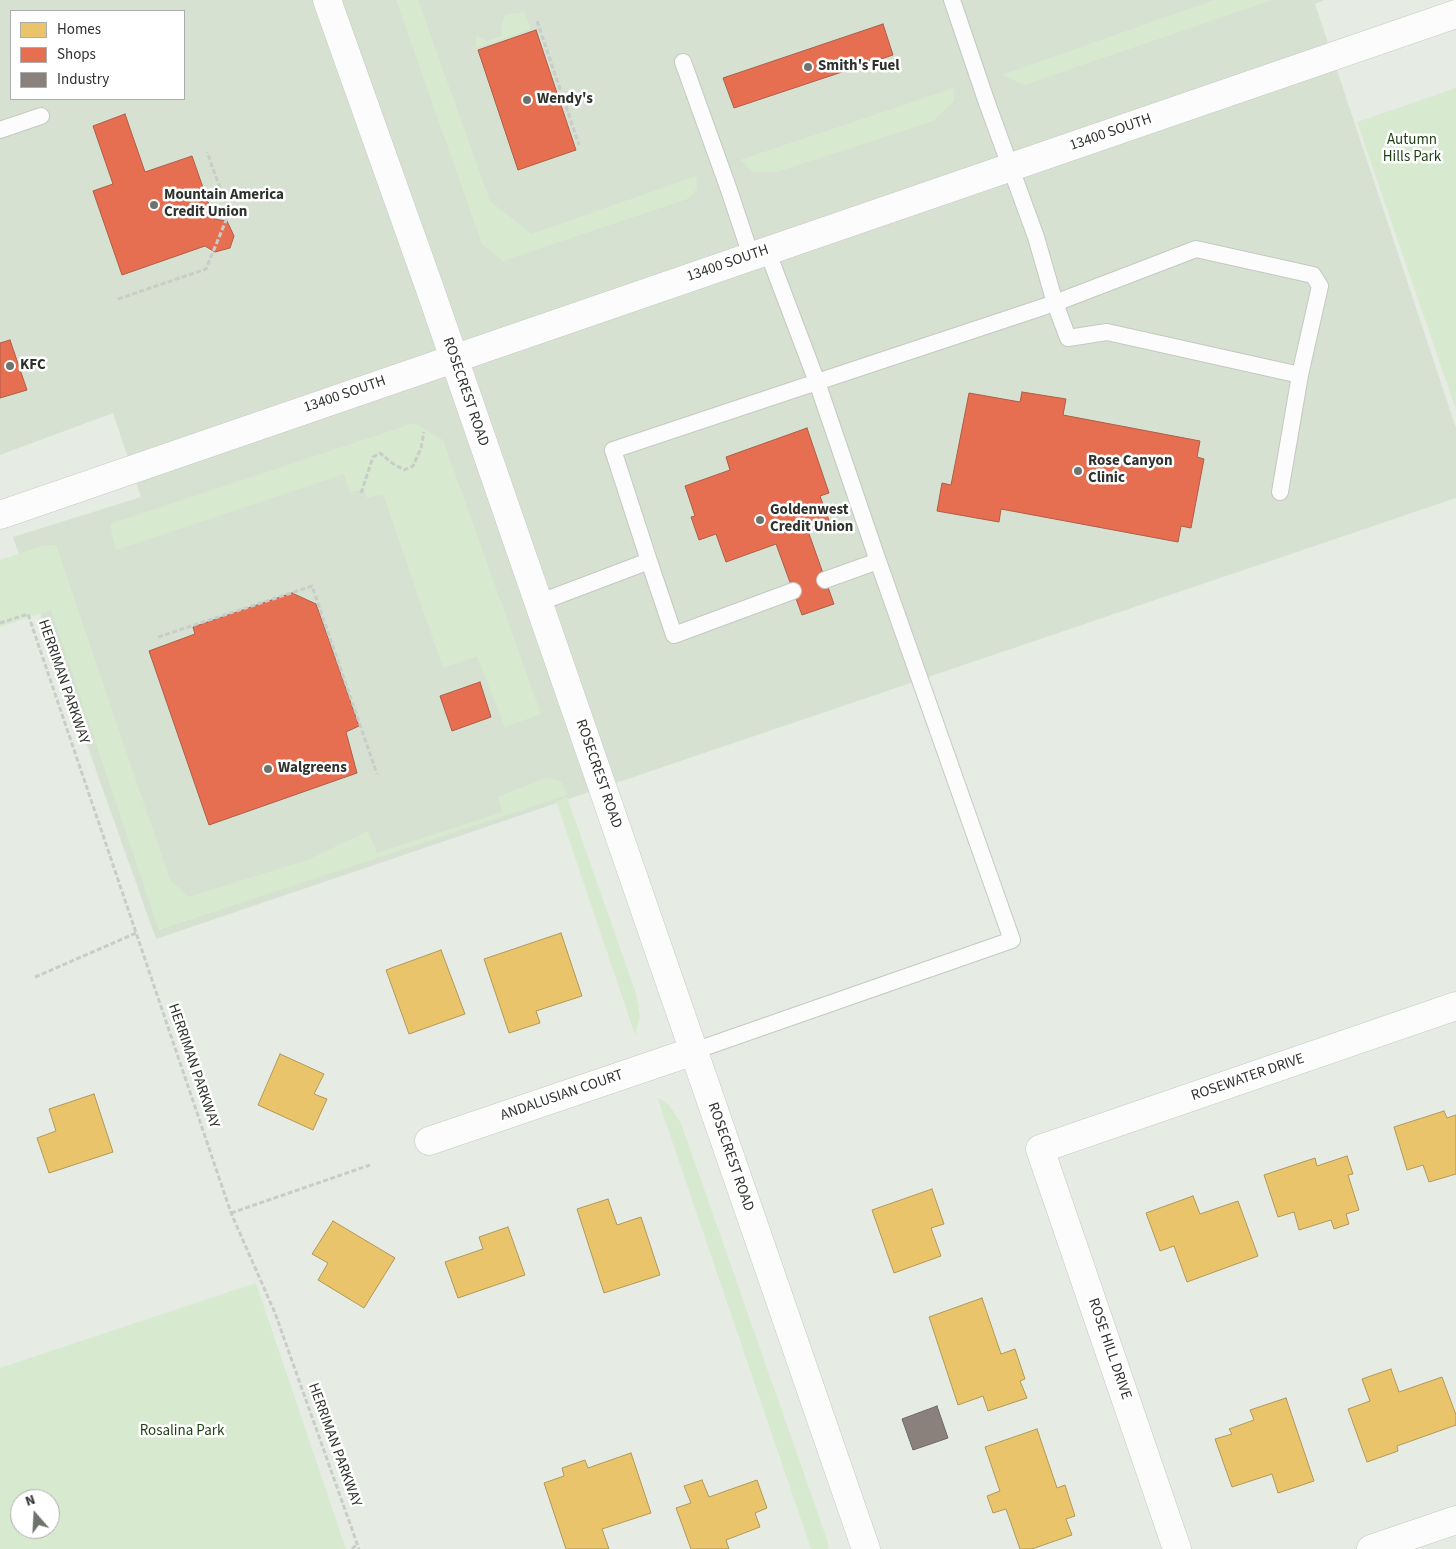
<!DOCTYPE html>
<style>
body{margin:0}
#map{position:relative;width:1456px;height:1549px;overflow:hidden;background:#e6ece4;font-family:"Source Sans 3",sans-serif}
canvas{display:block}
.legend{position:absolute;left:10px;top:10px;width:175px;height:90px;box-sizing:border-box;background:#fff;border:1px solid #abadab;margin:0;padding:6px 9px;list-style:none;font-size:15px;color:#2e322d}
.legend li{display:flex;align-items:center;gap:10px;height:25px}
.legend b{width:25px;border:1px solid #abadab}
.north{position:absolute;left:10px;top:1489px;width:50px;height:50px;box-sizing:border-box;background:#fff;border:1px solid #abadab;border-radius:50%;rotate:341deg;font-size:14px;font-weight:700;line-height:20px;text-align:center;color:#2e322d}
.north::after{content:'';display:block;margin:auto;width:18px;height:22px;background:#6e736d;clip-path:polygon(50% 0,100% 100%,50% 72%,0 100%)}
</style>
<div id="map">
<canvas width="1456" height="1549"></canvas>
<ul class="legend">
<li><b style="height:14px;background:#e9c46a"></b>Homes</li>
<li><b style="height:14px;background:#e76f51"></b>Shops</li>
<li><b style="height:14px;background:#8a817c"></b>Industry</li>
</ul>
<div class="north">N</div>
</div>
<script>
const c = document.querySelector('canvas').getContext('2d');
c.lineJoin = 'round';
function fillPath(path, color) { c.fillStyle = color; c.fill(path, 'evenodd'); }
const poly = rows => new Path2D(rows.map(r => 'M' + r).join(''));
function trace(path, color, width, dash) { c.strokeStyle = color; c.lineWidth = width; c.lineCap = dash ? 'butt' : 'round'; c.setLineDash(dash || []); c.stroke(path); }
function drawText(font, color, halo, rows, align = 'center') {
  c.font = font + ' "Source Sans 3",sans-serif'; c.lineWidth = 5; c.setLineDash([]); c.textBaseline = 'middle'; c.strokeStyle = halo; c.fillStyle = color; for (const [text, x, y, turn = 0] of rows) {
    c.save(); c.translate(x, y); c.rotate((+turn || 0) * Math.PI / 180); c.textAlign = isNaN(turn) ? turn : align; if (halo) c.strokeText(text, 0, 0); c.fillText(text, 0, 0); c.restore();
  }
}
fillPath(poly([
 [0,0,1324,0,1315,4,1456,428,1456,498,156,939,13,537,141,497,113,413,0,455],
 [11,11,184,11,184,99,11,99]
]), '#d6e1d2');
fillPath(poly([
 [396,0,418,0,490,201,532,234,696,176,697,188,690,198,503,261,482,244],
 [1214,0,1272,0,1024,85,1002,75],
 [524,12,531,29,476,48,476,36,487,41,502,36,501,27,505,15],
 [954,88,954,101,933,121,777,172,753,172,740,160],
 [1456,88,1456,410,1357,122],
 [414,423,443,440,541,714,505,727,477,656,443,668,383,494,367,498,365,489,350,492,344,474,116,550,110,524],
 [56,545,170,880,189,897,310,859,368,831,377,853,503,812,498,797,546,778,562,782,567,795,159,930,51,610,0,627,0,560,42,546],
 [567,797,636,993,640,1017,635,1035,556,801],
 [657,1097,669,1105,681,1123,829,1545,828,1549,811,1549],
 [256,1283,346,1549,0,1549,0,1368],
 [20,1499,50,1499,50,1529,20,1529]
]), '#d7ead0');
const homes = poly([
 [561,933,582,996,536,1011,540,1023,509,1033,484,959,561,933],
 [441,950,465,1014,409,1034,386,970,441,950],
 [280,1054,324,1074,314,1094,327,1099,313,1130,258,1105,280,1054],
 [94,1094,113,1152,49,1173,37,1138,56,1131,49,1109,94,1094],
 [1444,1111,1447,1118,1456,1115,1456,1174,1429,1182,1423,1165,1407,1170,1394,1127,1444,1111],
 [1347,1156,1353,1174,1348,1175,1359,1210,1346,1214,1349,1224,1334,1229,1331,1220,1299,1230,1294,1212,1278,1217,1264,1175,1315,1158,1317,1166,1347,1156],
 [932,1189,944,1224,931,1228,941,1256,894,1273,872,1210,932,1189],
 [1193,1196,1200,1214,1238,1201,1258,1256,1187,1282,1174,1246,1160,1251,1146,1213,1193,1196],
 [608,1199,617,1225,641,1217,660,1275,604,1293,577,1209,608,1199],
 [333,1221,395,1258,364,1308,318,1280,328,1263,312,1254,333,1221],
 [508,1227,525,1275,458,1298,445,1262,483,1249,479,1237,508,1227],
 [982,1298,1001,1354,1015,1349,1025,1379,1020,1381,1027,1398,988,1411,983,1396,958,1405,929,1317,982,1298],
 [1391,1369,1399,1392,1442,1377,1456,1415,1456,1425,1397,1446,1398,1451,1367,1462,1348,1409,1370,1401,1362,1379,1391,1369],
 [1286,1398,1314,1481,1278,1493,1272,1474,1232,1487,1215,1439,1232,1434,1229,1429,1254,1420,1250,1410,1286,1398],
 [1037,1429,1057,1488,1065,1485,1075,1516,1066,1519,1072,1535,1032,1549,1020,1549,1006,1509,993,1513,987,1496,1000,1491,985,1447,1037,1429],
 [631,1453,651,1513,602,1529,609,1549,566,1549,544,1483,564,1476,562,1468,585,1460,588,1468,631,1453],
 [702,1480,709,1497,757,1480,767,1508,755,1513,760,1527,726,1540,729,1549,691,1549,676,1508,691,1503,684,1486,702,1480]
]);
fillPath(homes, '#e9c46a');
trace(homes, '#b19858', 1);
const shops = poly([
 [883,24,893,55,734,108,723,78,883,24],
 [536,30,576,150,518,170,478,50,536,30],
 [125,114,145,172,192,156,214,219,227,221,234,236,230,248,215,252,205,246,122,275,93,191,113,184,93,126,125,114],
 [10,340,27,390,0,398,0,343,10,340],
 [1022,392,1066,399,1063,415,1200,441,1197,457,1204,459,1191,528,1181,526,1178,542,1001,509,999,522,937,511,942,483,951,485,969,393,1020,402,1022,392],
 [807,428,829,493,820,496,830,523,808,531,834,604,802,615,776,544,726,562,716,534,699,540,691,517,695,516,685,486,730,470,726,457,807,428],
 [292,593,316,604,359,726,346,732,357,773,209,825,149,651,195,634,193,627,292,593],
 [480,682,491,717,452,731,440,696,480,682]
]);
fillPath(shops, '#e76f51');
trace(shops, '#b05d46', 1);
const industry = poly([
 [937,1406,948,1438,913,1450,902,1419,937,1406]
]);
fillPath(industry, '#8a817c');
trace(industry, '#6e6964', 1);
const service = poly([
 [952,0,987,103,1036,237,1055,303,1068,338,1107,332,1300,375,1280,492],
 [683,62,729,190,751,256],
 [0,130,41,116],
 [649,561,674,635,793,591],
 [825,580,878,561,817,382,1055,303,1196,249,1313,275,1320,286,1300,375],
 [538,603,649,561,613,450,817,382,767,250],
 [694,1051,1012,940,878,561]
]);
const minor = poly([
 [429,1141,694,1051],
 [1177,1549,1040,1149,1456,1006],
 [1371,1549,1456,1520]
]);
const secondary = poly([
 [327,0,430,289,866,1549],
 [0,515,1456,14]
]);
trace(service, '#c4c9c2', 18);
trace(minor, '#c4c9c2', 29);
trace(secondary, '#c4c9c2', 29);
trace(poly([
 [537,21,579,145],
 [118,299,206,269,229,213,207,152],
 [361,493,373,457,380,453,392,463,404,470,413,466,421,448,424,432],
 [0,623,28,614,231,1213,275,1313,359,1549],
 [158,637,312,586,377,774],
 [35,977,136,933],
 [231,1213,370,1165],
 [352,1549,357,1544]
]), '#c9ccc8', 3, [5, 2.5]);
trace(service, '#fbfcfb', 16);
trace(minor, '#fbfcfb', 28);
trace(secondary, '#fbfcfb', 28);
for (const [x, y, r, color] of [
 [808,67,5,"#6e736d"],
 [527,100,5,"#6e736d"],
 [154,205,5,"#6e736d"],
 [10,366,5,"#6e736d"],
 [1078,471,5,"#6e736d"],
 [760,520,5,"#6e736d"],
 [268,769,5,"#6e736d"]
]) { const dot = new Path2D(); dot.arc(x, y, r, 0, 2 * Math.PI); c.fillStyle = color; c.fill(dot); trace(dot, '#fff', 2); }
drawText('bold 15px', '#2e322d', '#fff', [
 ["Smith's Fuel",818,67],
 ["Wendy's",537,100],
 ["Mountain America",164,196],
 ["Credit Union",164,213],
 ["KFC",20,366],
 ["Rose Canyon",1088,462],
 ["Clinic",1088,479],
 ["Goldenwest",770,511],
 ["Credit Union",770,528],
 ["Walgreens",278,769]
], 'left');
drawText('15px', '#2e322d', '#fff', [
 ["13400 SOUTH",1111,133,-19],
 ["13400 SOUTH",728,264,-19],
 ["ROSECREST ROAD",465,392,71],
 ["13400 SOUTH",345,395,-19],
 ["HERRIMAN PARKWAY",63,682,71],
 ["ROSECREST ROAD",598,774,71],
 ["HERRIMAN PARKWAY",193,1066,71],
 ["ROSEWATER DRIVE",1248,1078,-19],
 ["ANDALUSIAN COURT",562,1096,-19],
 ["ROSECREST ROAD",730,1157,71],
 ["ROSE HILL DRIVE",1109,1349,71],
 ["HERRIMAN PARKWAY",334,1445,70]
]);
drawText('15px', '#1f3f12', '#fff', [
 ["Autumn",1412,141],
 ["Hills Park",1412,158],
 ["Rosalina Park",182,1432]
]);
</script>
